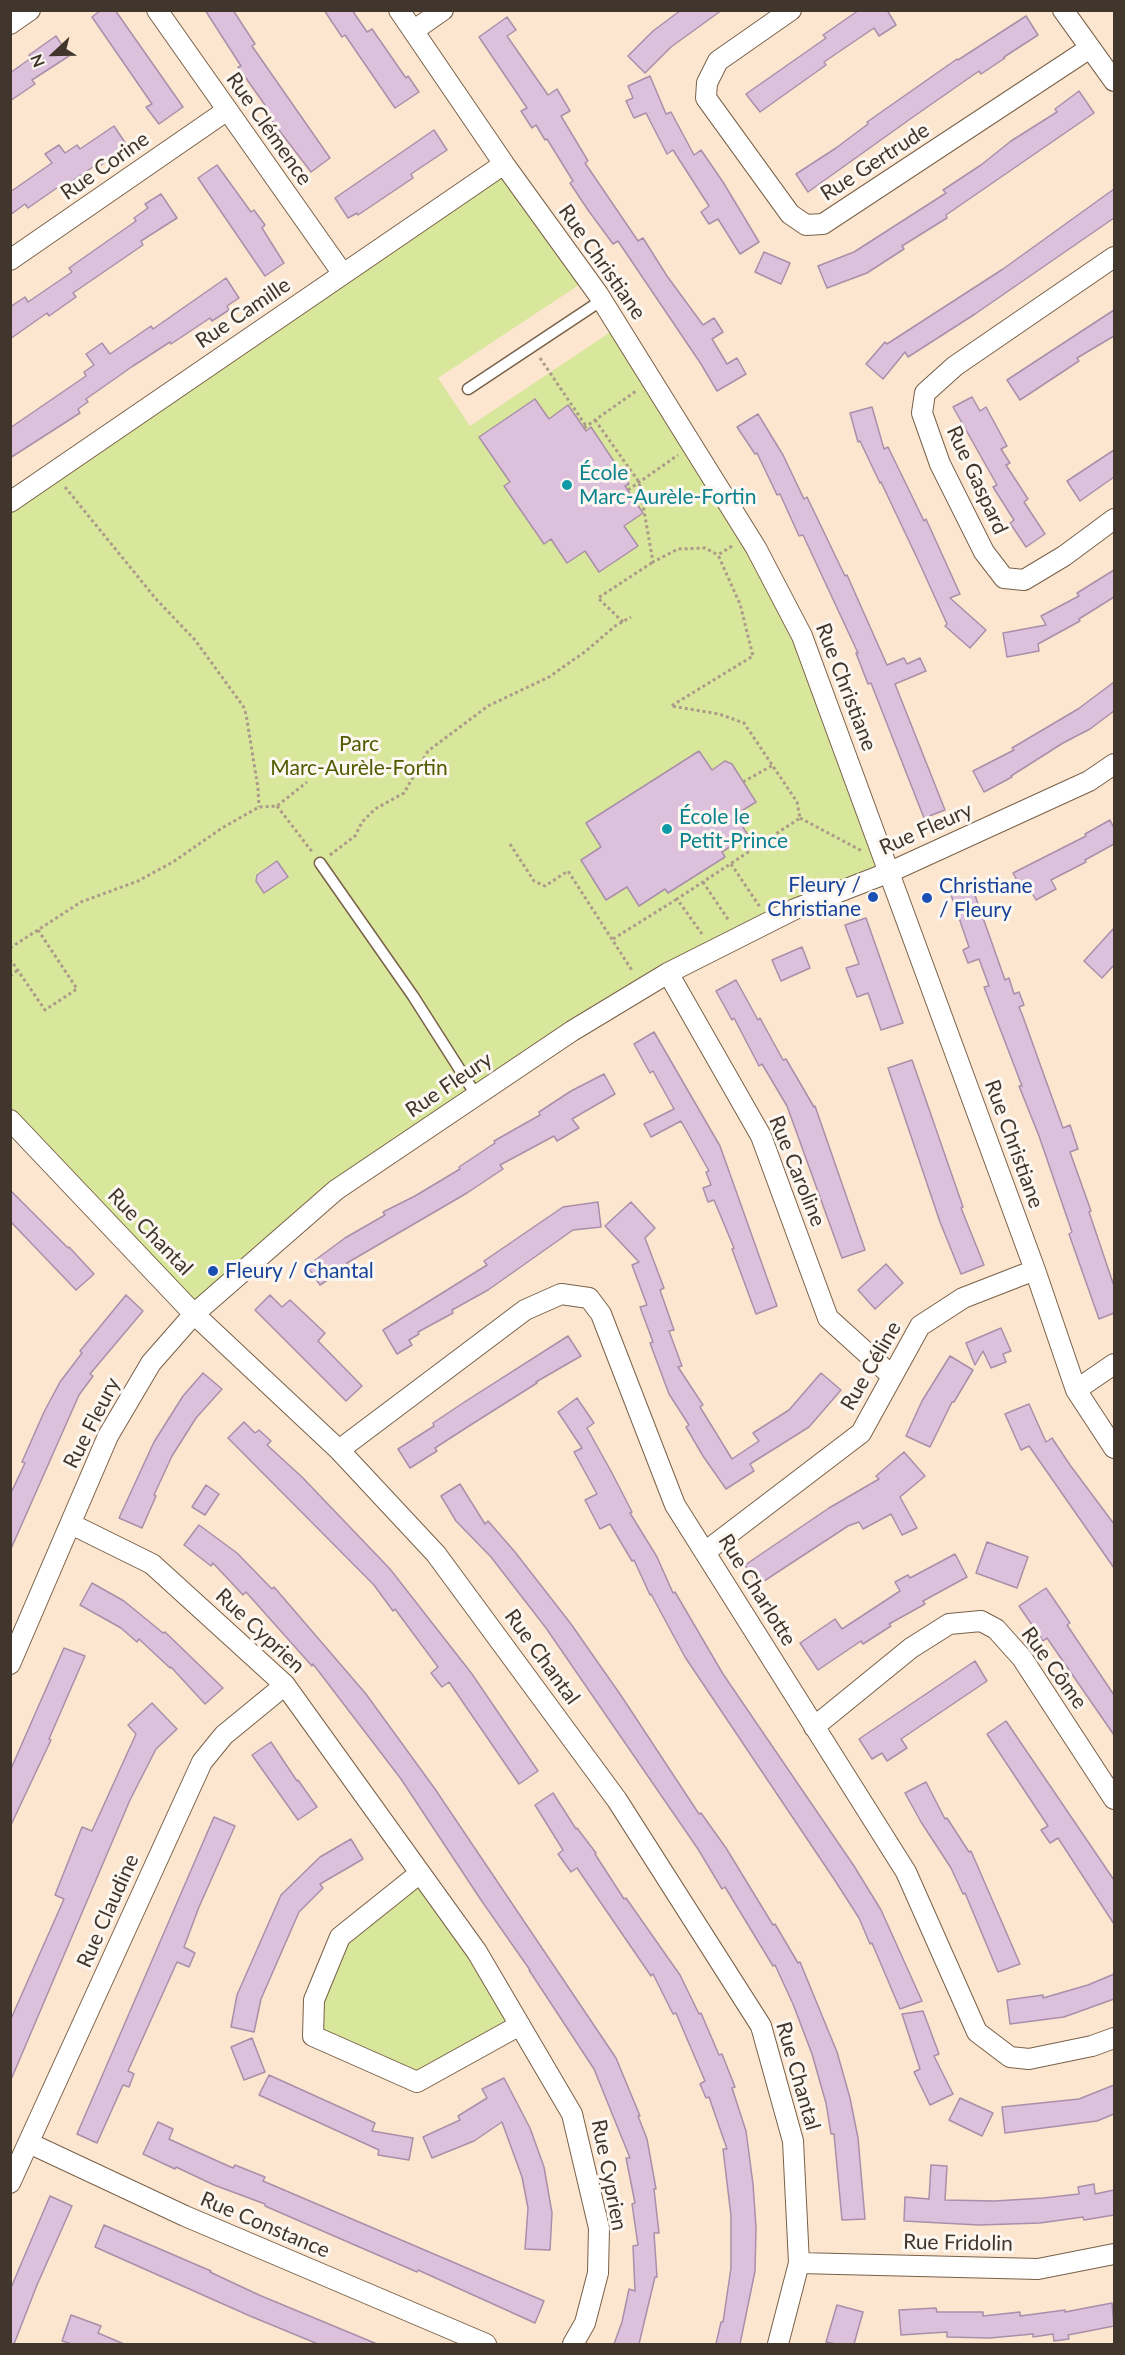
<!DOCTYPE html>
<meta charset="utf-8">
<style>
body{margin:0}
#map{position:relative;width:1125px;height:2355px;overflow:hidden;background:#fde6d0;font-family:Lato,sans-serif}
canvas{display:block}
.frame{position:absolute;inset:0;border:12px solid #41362b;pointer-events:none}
.north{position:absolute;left:24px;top:24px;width:60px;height:60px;-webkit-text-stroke:4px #fdf7f1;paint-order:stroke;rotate:248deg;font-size:16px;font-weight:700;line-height:24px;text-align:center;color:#41362b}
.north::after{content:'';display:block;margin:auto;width:21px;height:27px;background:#41362b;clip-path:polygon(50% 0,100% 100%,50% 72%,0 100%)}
</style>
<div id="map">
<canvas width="1125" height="2355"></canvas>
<div class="frame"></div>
<div class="north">N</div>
</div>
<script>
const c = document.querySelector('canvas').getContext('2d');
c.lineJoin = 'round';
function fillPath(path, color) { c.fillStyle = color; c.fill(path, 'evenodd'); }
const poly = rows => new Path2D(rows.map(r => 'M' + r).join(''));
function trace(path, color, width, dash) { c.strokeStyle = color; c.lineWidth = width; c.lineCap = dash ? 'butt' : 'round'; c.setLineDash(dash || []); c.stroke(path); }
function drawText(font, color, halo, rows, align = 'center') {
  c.font = font + ' Lato,sans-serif'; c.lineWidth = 6; c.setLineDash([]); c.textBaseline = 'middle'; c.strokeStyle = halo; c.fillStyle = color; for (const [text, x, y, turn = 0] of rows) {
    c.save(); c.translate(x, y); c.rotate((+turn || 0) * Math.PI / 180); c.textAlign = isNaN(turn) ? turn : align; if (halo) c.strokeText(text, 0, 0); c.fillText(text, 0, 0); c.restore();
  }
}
fillPath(poly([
 [504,164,588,279,438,378,470,426,618,327,756,548,890,872,668,973,337,1190,194,1314,11,1120,11,502],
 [420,1873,520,2025,417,2082,313,2036,340,1937]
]), '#d8e79b');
const building = poly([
 [101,10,115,10,183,107,159,124,146,107,152,104,92,17,101,10],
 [205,10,233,10,255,44,252,46,330,158,311,172,262,108,265,105,238,67,241,66,205,10],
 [324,10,352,10,367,32,372,29,406,78,408,76,419,92,395,108,345,35,342,37,324,10],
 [681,10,722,10,671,47,645,73,628,56,653,31,681,10],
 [859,10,887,10,896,25,879,36,874,28,824,62,826,65,760,112,746,94,826,38,823,35,859,10],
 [1026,16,1038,35,1004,57,1005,58,981,74,979,71,913,117,808,192,796,174,836,148,868,124,867,122,957,59,958,60,1026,16],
 [507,17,516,30,507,36,548,95,557,89,570,111,561,116,588,161,585,163,638,241,643,238,667,276,703,325,714,318,723,332,712,339,727,364,737,358,746,374,717,391,701,364,618,241,613,244,588,210,570,183,573,181,547,139,545,140,536,125,532,128,521,111,527,108,479,37,507,17],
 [56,36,69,56,32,80,35,84,10,101,10,73,31,58,29,55,56,36],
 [650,76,666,114,671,112,694,155,701,150,723,182,759,242,740,254,718,219,709,224,701,212,709,206,673,150,667,154,646,113,634,118,626,101,633,98,628,86,650,76],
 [1079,91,1094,113,946,215,947,218,902,246,904,249,867,273,827,288,818,266,854,252,946,193,943,190,981,165,1011,141,1057,112,1055,109,1079,91],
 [114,126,128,147,101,165,99,163,66,185,64,183,28,208,25,204,10,215,10,192,52,163,45,154,59,145,65,153,77,145,80,149,114,126],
 [434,130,447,150,411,174,413,178,358,215,357,213,348,218,335,198,434,130],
 [217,165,251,212,254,210,265,225,262,228,284,263,265,276,198,178,217,165],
 [1114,189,1114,218,975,314,908,357,905,352,883,379,866,364,885,342,887,344,1003,269,1114,189],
 [161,194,177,218,141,241,143,245,73,293,76,297,49,316,47,313,10,339,10,307,25,297,28,302,72,272,69,268,136,221,134,218,148,208,145,204,161,194],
 [764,252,790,263,781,284,755,272,764,252],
 [226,278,239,298,227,306,229,310,212,321,210,318,171,344,170,342,133,366,86,399,88,402,78,409,80,413,10,458,10,428,86,376,84,372,94,365,86,354,102,343,110,354,151,326,153,329,226,278],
 [1114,310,1114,336,1077,358,1079,361,1020,400,1007,380,1114,310],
 [972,397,980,411,986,407,1007,446,1001,449,1010,463,1006,465,1028,499,1024,502,1045,534,1026,547,1010,523,1014,520,993,487,997,485,953,407,972,397],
 [535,399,549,419,568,405,586,431,591,427,629,484,625,486,643,513,624,526,638,546,599,572,585,551,567,563,551,539,544,544,504,486,510,482,479,437,535,399],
 [872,407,884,449,888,447,924,521,926,519,960,594,950,598,986,630,970,648,945,626,947,624,918,560,881,482,880,483,860,441,858,442,850,413,872,407],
 [758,414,783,455,804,499,807,497,845,576,847,575,887,665,904,658,907,664,920,658,926,671,895,684,945,810,924,818,871,683,868,684,856,653,858,653,803,535,799,536,780,494,777,495,757,453,755,454,737,427,758,414],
 [1114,450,1114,477,1080,501,1067,481,1114,450],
 [1114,570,1114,597,1079,619,1080,621,1038,644,1039,651,1007,657,1003,633,1046,625,1041,616,1079,596,1077,593,1114,570],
 [1114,682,1114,711,1090,729,1063,743,1011,776,1012,777,984,792,973,771,1014,750,1012,748,1078,709,1114,682],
 [699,751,712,770,725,761,732,764,756,802,735,815,748,835,722,852,725,857,668,893,665,889,639,906,627,887,606,900,581,860,601,847,586,823,699,751],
 [1110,820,1114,828,1114,844,1085,860,1086,862,1051,880,1056,889,1036,900,1031,891,1025,895,1013,873,1086,836,1085,834,1110,820],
 [277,861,288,877,264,893,256,881,257,875,277,861],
 [970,881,1005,980,1009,978,1014,994,1019,992,1024,1005,1019,1007,1022,1014,1063,1128,1070,1125,1078,1149,1070,1152,1091,1211,1089,1212,1114,1286,1114,1313,1099,1319,1069,1234,1072,1232,1039,1136,1019,1086,1022,1086,984,987,989,986,979,959,968,963,963,950,969,947,949,889,970,881],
 [866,918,903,1023,881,1030,868,993,857,997,846,968,859,964,845,925,866,918],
 [1114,928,1114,965,1102,978,1084,961,1114,928],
 [802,947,810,968,781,981,772,960,802,947],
 [736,980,758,1020,760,1018,783,1060,786,1059,814,1107,815,1106,865,1250,842,1258,787,1106,762,1064,759,1066,734,1018,732,1020,716,991,736,980],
 [654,1032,720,1146,777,1306,756,1314,732,1249,734,1248,714,1200,708,1202,703,1188,711,1185,706,1172,709,1171,681,1121,651,1137,644,1124,674,1109,653,1071,650,1073,634,1044,654,1032],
 [912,1060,963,1207,961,1208,984,1265,961,1274,940,1222,888,1068,912,1060],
 [604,1074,615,1094,572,1119,579,1128,557,1141,554,1136,500,1165,503,1169,467,1193,347,1263,349,1266,320,1285,307,1266,345,1238,385,1215,383,1212,415,1196,460,1169,459,1167,495,1143,494,1141,540,1115,539,1112,571,1091,604,1074],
 [10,1190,68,1248,69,1247,94,1274,76,1290,10,1221,10,1190],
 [598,1202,601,1227,573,1230,488,1290,452,1310,453,1313,418,1332,419,1334,409,1340,412,1345,397,1354,383,1330,487,1265,484,1261,563,1207,598,1202],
 [631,1202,655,1228,645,1238,664,1288,660,1290,674,1330,669,1331,682,1366,678,1367,703,1405,700,1407,732,1459,759,1441,753,1433,789,1410,821,1373,841,1390,809,1427,750,1464,754,1471,726,1489,703,1456,686,1427,689,1425,669,1394,650,1343,653,1342,640,1307,647,1305,632,1265,639,1262,605,1226,631,1202],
 [886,1264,903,1283,875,1309,858,1290,886,1264],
 [126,1295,143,1311,90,1374,93,1376,79,1395,10,1551,10,1495,25,1463,22,1462,44,1412,60,1382,82,1353,80,1351,126,1295],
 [270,1295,282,1307,290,1300,325,1333,318,1341,362,1386,346,1401,255,1310,270,1295],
 [1001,1328,1011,1351,1003,1354,1006,1362,991,1368,983,1351,975,1365,966,1343,1001,1328],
 [568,1336,581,1356,536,1382,537,1383,469,1426,435,1448,437,1451,410,1468,398,1449,434,1426,433,1423,466,1401,568,1336],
 [950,1356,973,1370,954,1402,952,1402,930,1447,906,1436,922,1401,950,1356],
 [203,1373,222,1389,196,1418,172,1456,154,1495,156,1496,142,1528,119,1518,154,1442,183,1396,203,1373],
 [577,1398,594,1423,587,1428,612,1473,632,1512,630,1513,657,1557,673,1593,675,1592,723,1674,854,1866,881,1910,922,2001,900,2009,872,1943,870,1944,859,1918,834,1879,685,1657,651,1594,650,1595,634,1560,632,1561,610,1524,600,1529,585,1500,597,1494,574,1452,582,1448,558,1412,577,1398],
 [1029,1404,1046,1442,1052,1438,1070,1465,1114,1524,1114,1568,1029,1446,1021,1450,1005,1414,1029,1404],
 [244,1422,255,1433,259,1430,271,1441,267,1445,302,1477,390,1569,472,1674,538,1771,519,1784,449,1682,442,1687,431,1673,438,1667,395,1609,393,1611,374,1585,228,1438,244,1422],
 [904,1452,925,1476,900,1497,917,1528,902,1535,891,1514,863,1529,859,1522,848,1526,758,1585,745,1565,829,1508,879,1479,876,1476,904,1452],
 [460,1484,485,1524,488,1521,515,1552,571,1624,622,1697,699,1814,701,1813,726,1848,773,1925,775,1924,798,1963,800,1962,837,2052,850,2098,858,2138,865,2219,842,2220,834,2134,831,2134,826,2103,812,2054,793,2004,775,1965,773,1966,725,1887,722,1889,698,1849,546,1628,491,1557,456,1521,441,1496,460,1484],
 [206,1485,219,1494,205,1515,192,1507,206,1485],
 [199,1525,237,1553,272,1589,274,1587,366,1694,435,1789,616,2058,640,2116,638,2116,647,2139,656,2189,654,2189,659,2233,654,2233,657,2277,655,2277,639,2344,614,2344,622,2322,629,2289,635,2291,633,2246,638,2245,632,2204,635,2203,626,2158,630,2158,594,2069,529,1970,530,1970,481,1900,401,1779,313,1664,312,1666,246,1592,243,1595,213,1563,211,1566,184,1545,199,1525],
 [987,1542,1028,1557,1017,1588,976,1573,987,1542],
 [955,1554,967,1577,923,1601,925,1604,889,1624,891,1626,863,1644,861,1641,818,1670,800,1643,835,1619,842,1629,900,1591,895,1582,908,1575,910,1578,955,1554],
 [92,1583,124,1601,163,1633,165,1632,223,1688,205,1704,171,1667,170,1668,139,1639,137,1642,121,1628,80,1605,92,1583],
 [1046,1588,1070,1623,1067,1625,1114,1695,1114,1735,1047,1638,1043,1641,1019,1606,1046,1588],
 [64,1648,85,1656,49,1739,51,1740,10,1827,10,1771,64,1648],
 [975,1661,987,1681,901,1739,907,1748,887,1761,882,1753,872,1759,859,1739,975,1661],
 [152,1703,177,1729,156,1749,130,1800,10,2082,10,2021,64,1899,55,1895,82,1827,92,1831,136,1734,128,1725,152,1703],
 [1006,1721,1114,1880,1114,1924,1058,1838,1050,1843,1041,1830,1048,1826,987,1734,1006,1721],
 [271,1742,297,1781,298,1780,317,1807,298,1820,252,1755,271,1742],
 [926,1782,945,1819,947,1818,969,1852,971,1851,1020,1964,998,1972,965,1893,963,1894,951,1868,921,1822,905,1793,926,1782],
 [553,1793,576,1829,577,1828,596,1853,595,1854,624,1899,626,1898,680,1975,699,2014,701,2013,719,2055,722,2054,735,2087,732,2088,746,2131,753,2184,756,2227,755,2271,740,2344,716,2344,721,2322,723,2322,731,2268,731,2216,723,2149,727,2149,709,2097,706,2098,700,2084,705,2081,676,2013,673,2014,653,1974,651,1976,577,1868,571,1872,558,1854,563,1850,535,1805,553,1793],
 [214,1817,235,1826,199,1907,184,1947,195,1953,189,1967,177,1962,128,2071,134,2074,129,2087,123,2085,97,2143,77,2134,214,1817],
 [351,1839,363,1859,320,1884,323,1888,299,1912,261,1999,254,2032,231,2027,237,1995,281,1895,320,1857,351,1839],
 [1114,1974,1114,1999,1064,2017,1010,2024,1007,2000,1043,1995,1043,1998,1088,1985,1114,1974],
 [923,2011,939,2054,934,2056,953,2094,930,2105,914,2072,920,2069,902,2014,923,2011],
 [252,2038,265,2072,244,2080,231,2047,252,2038],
 [269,2075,375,2123,372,2131,413,2138,409,2160,378,2155,379,2150,259,2095,269,2075],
 [504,2078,530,2128,544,2167,552,2213,550,2250,525,2249,528,2208,522,2177,502,2122,474,2141,432,2158,423,2137,460,2120,458,2116,487,2098,482,2089,504,2078],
 [1114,2085,1114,2114,1097,2121,1005,2133,1002,2107,1079,2099,1114,2085],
 [960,2098,993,2113,982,2136,949,2120,960,2098],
 [158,2122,173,2129,169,2139,195,2151,233,2168,235,2165,265,2177,263,2181,544,2301,535,2323,418,2270,417,2272,265,2206,265,2204,214,2185,176,2167,175,2169,143,2154,158,2122],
 [931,2165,947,2166,945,2200,995,2201,1043,2198,1079,2194,1078,2187,1094,2184,1095,2194,1114,2190,1114,2215,1084,2220,1083,2217,1040,2223,979,2225,904,2221,905,2197,929,2199,931,2165],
 [50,2196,72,2206,37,2285,14,2344,10,2344,10,2290,50,2196],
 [104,2225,211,2271,210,2272,259,2295,377,2344,318,2344,250,2316,95,2247,104,2225],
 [1112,2303,1114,2326,1068,2335,1069,2339,1054,2341,1053,2334,1033,2337,1033,2334,990,2338,947,2337,947,2332,901,2335,899,2310,936,2308,937,2312,983,2312,983,2316,1020,2312,1020,2316,1065,2310,1065,2312,1112,2303],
 [837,2305,863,2312,854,2344,836,2344,826,2342,837,2305],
 [71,2315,101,2326,98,2333,124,2344,72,2344,62,2341,71,2315]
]);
fillPath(building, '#dcc0dc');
trace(building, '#a98fa9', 1.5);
const service = poly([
 [468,389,602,300],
 [320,863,413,996,476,1095]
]);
const minor = poly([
 [157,10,343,274],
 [399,10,504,164,598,294,756,548,802,636,1035,1270,1076,1390,1114,1448],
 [791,10,718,61,707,83,706,98,790,214,806,225,823,224,1090,48],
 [1063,10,1114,81],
 [10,24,30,10],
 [413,31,443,10],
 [1114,257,955,366,925,393,922,413,940,464,984,552,1004,578,1024,580,1064,556,1114,519],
 [10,260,226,111],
 [10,502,504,164],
 [668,973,761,1136,828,1318,892,1376],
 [10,1120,194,1314,339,1450,436,1554,617,1800,761,2026,793,2141,799,2263,778,2344],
 [1076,1390,1114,1364],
 [339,1450,525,1310,561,1294,589,1298,601,1314,675,1505,906,1872,977,2032,1010,2057,1029,2059,1092,2046,1114,2038],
 [71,1524,152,1564,285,1685,477,1952,572,2114,599,2228,598,2273,585,2323,573,2344],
 [705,1552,861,1433,920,1326,963,1298,1035,1270],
 [10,1664,108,1436,151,1363,194,1314,336,1190,572,1031,668,973,795,909,890,872,1089,781,1114,764],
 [814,1727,911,1648,949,1624,981,1621,996,1629,1022,1658,1114,1799],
 [420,1873,340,1937,314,2000,313,2036,417,2082,520,2025],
 [29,2143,185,2216,486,2344],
 [10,2183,202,1762,224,1735,285,1685],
 [799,2263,1038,2269,1114,2254]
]);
trace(service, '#796148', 13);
trace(minor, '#796148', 22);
trace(poly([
 [540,358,586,426],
 [595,420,639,482,653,562,678,549,705,548,718,555],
 [584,428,636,391],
 [65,487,156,599,195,640,243,706,246,714,258,788,259,807],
 [628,490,678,455],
 [732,546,718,555,740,604,753,656,671,706,719,714,744,723,797,802,800,818],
 [623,622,598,598,653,562],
 [743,782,773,765],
 [277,806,313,853],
 [800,818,862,851],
 [510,844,534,881,545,886,568,871,633,972],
 [330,855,355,836,362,822,375,809,404,793,428,751,488,706,549,677,586,651,615,626,631,617],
 [731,864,760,907],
 [703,882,729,921],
 [702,934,677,899,800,818],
 [613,939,677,899],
 [10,948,81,902,138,881,173,862,222,828,259,807,277,806,307,782],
 [10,959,45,1010,77,989,38,930],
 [10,976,18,970]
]), '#ad9b8a', 3, [3, 3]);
trace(service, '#fff', 10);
trace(minor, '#fff', 20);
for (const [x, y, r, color] of [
 [567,485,6,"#0f9aa8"],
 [667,829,6,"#0f9aa8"],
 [873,897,6,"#1a4fb4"],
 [927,898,6,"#1a4fb4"],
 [213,1271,6,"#1a4fb4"]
]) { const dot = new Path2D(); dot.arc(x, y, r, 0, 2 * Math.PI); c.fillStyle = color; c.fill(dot); trace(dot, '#fdf7f1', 2); }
drawText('21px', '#41362b', '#fdf7f1', [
 ["Rue Clémence",269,129,55],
 ["Rue Gertrude",875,162,-33],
 ["Rue Corine",105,166,-35],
 ["Rue Christiane",602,262,55],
 ["Rue Camille",243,313,-34],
 ["Rue Gaspard",977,480,65],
 ["Rue Christiane",846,687,69],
 ["Rue Fleury",926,829,-24],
 ["Rue Fleury",449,1085,-34],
 ["Rue Christiane",1014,1144,70],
 ["Rue Caroline",797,1171,68],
 ["Rue Chantal",150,1232,46],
 ["Rue Céline",871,1366,-60],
 ["Rue Fleury",92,1423,-63],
 ["Rue Charlotte",757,1590,58],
 ["Rue Cyprien",260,1631,43],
 ["Rue Chantal",542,1657,54],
 ["Rue Côme",1054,1668,54],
 ["Rue Claudine",108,1911,-66],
 ["Rue Chantal",798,2076,74],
 ["Rue Cyprien",609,2175,79],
 ["Rue Constance",265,2225,23],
 ["Rue Fridolin",958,2243,1]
]);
drawText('21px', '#0d838f', '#fdf7f1', [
 ["École",579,473],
 ["Marc-Aurèle-Fortin",579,497],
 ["École le",679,817],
 ["Petit-Prince",679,841]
], 'left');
drawText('21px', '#515b00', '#fdf7f1', [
 ["Parc",359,744],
 ["Marc-Aurèle-Fortin",359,768]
]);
drawText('21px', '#164399', '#fdf7f1', [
 ["Fleury /",861,885,"right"],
 ["Christiane",861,909,"right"],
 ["Christiane",939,886],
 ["/ Fleury",939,910],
 ["Fleury / Chantal",225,1271]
], 'left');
</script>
